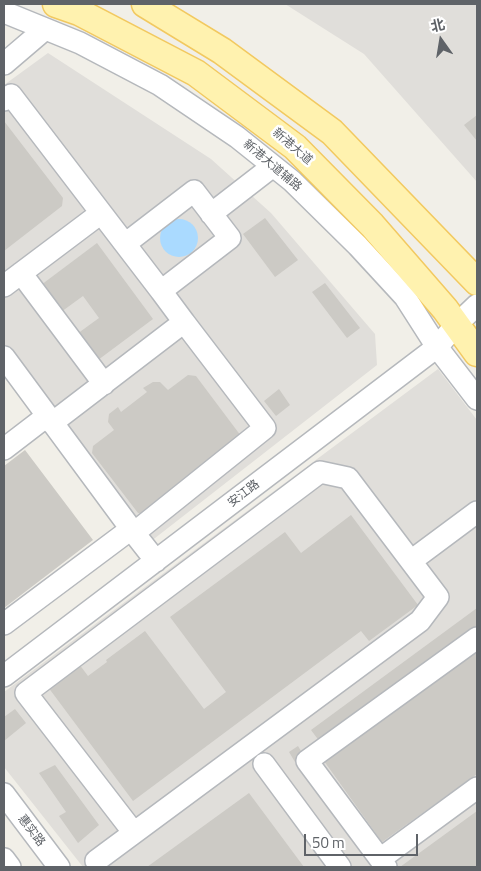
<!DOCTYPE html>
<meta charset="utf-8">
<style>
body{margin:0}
#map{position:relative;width:481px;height:871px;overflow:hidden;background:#f1efe8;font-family:"Titillium Web","Noto Sans SC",sans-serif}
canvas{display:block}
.frame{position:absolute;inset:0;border:5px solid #5f6368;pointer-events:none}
.north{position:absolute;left:416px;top:15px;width:50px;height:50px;-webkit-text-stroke:4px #fff;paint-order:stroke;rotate:347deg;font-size:14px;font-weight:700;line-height:20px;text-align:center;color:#5f6368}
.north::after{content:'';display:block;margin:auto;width:18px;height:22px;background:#5f6368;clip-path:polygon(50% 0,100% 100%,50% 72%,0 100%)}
.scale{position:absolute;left:304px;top:834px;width:114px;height:22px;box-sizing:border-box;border:2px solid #5f6368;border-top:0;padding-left:6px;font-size:15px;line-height:18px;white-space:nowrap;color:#5f6368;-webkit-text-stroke:4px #fff;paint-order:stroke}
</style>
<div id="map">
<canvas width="481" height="871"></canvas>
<div class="frame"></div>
<div class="north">北</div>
<div class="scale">50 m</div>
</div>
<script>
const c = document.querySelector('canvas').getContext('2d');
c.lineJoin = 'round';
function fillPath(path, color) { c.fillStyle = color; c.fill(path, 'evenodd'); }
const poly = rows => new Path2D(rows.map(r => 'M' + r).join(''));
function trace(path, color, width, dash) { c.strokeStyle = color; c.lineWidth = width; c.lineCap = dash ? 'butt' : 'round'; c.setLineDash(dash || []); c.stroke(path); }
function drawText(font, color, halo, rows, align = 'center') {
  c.font = font + ' "Titillium Web","Noto Sans SC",sans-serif'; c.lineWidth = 5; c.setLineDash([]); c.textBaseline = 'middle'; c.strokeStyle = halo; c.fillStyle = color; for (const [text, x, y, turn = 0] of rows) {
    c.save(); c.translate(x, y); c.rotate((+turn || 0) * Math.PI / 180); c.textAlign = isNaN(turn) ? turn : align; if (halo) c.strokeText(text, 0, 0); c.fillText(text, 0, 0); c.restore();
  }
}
fillPath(poly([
 [285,4,477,4,477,182,364,54],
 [48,53,211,159,271,213,375,334,377,365,141,549,4,370,4,85],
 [438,369,477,420,477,867,83,867,4,767,4,692]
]), '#e0deda');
fillPath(poly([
 '160 238a19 19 0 1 1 38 0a19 19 0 1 1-38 0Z'
]), '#aadaff');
fillPath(poly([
 [477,115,477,141,464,125],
 [4,121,63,198,62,206,4,251],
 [265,218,298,260,275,277,243,234],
 [97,243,153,319,98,360,77,334,99,318,83,296,61,312,41,285],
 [325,283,360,328,347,338,312,292],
 [188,375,196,376,241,436,146,515,138,513,92,453,93,446,114,430,108,422,109,414,118,407,121,412,147,392,143,388,153,382,160,382,168,390],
 [279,389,290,405,276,416,264,401],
 [25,450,93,540,4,608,4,466],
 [351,515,418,605,369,641,361,631,133,801,45,683,76,660,88,676,107,662,106,660,145,631,204,709,226,692,170,617,285,532,301,553],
 [477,608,477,627,320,742,311,730],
 [477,650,477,774,382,842,324,761],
 [15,709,26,723,4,741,4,717],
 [298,746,304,756,295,762,289,752],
 [55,765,99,825,78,843,59,816,66,812,39,773],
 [249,793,304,867,147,867],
 [477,811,477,867,400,867]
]), '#cccac5');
const minor = poly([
 [4,12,80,43,160,85,237,137,292,181,358,246,405,297,437,347,477,399],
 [4,64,45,29],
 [4,100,11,95,125,244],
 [194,191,230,238,161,291,125,244,194,191],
 [211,214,273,166],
 [21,273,104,384],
 [4,286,101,213],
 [161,291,184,322],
 [4,357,134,533,265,428,184,322,52,423],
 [4,449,47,416],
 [134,533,156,561],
 [411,561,477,512],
 [4,624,131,529],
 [4,676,437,347,457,324,477,305],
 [264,764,340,867],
 [4,794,59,867],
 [4,859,10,867],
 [380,859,307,761,477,638],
 [96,861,420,621,438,597,348,478,320,472,26,693,134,833],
 [386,867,380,859,477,788]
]);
const major = poly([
 [56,4,79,12,196,73,295,147,372,225,445,309,477,353],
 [145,4,222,51,332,132,477,282]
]);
trace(minor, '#b5b8bc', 24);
trace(major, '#f2c960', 29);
trace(minor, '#fff', 21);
trace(major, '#fff2af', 26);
drawText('12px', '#5f6368', '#fff', [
 ["新港大道",292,147,41],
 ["新港大道辅路",272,166,40],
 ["安江路",244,494,-37],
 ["惠实路",31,831,53]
]);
</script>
